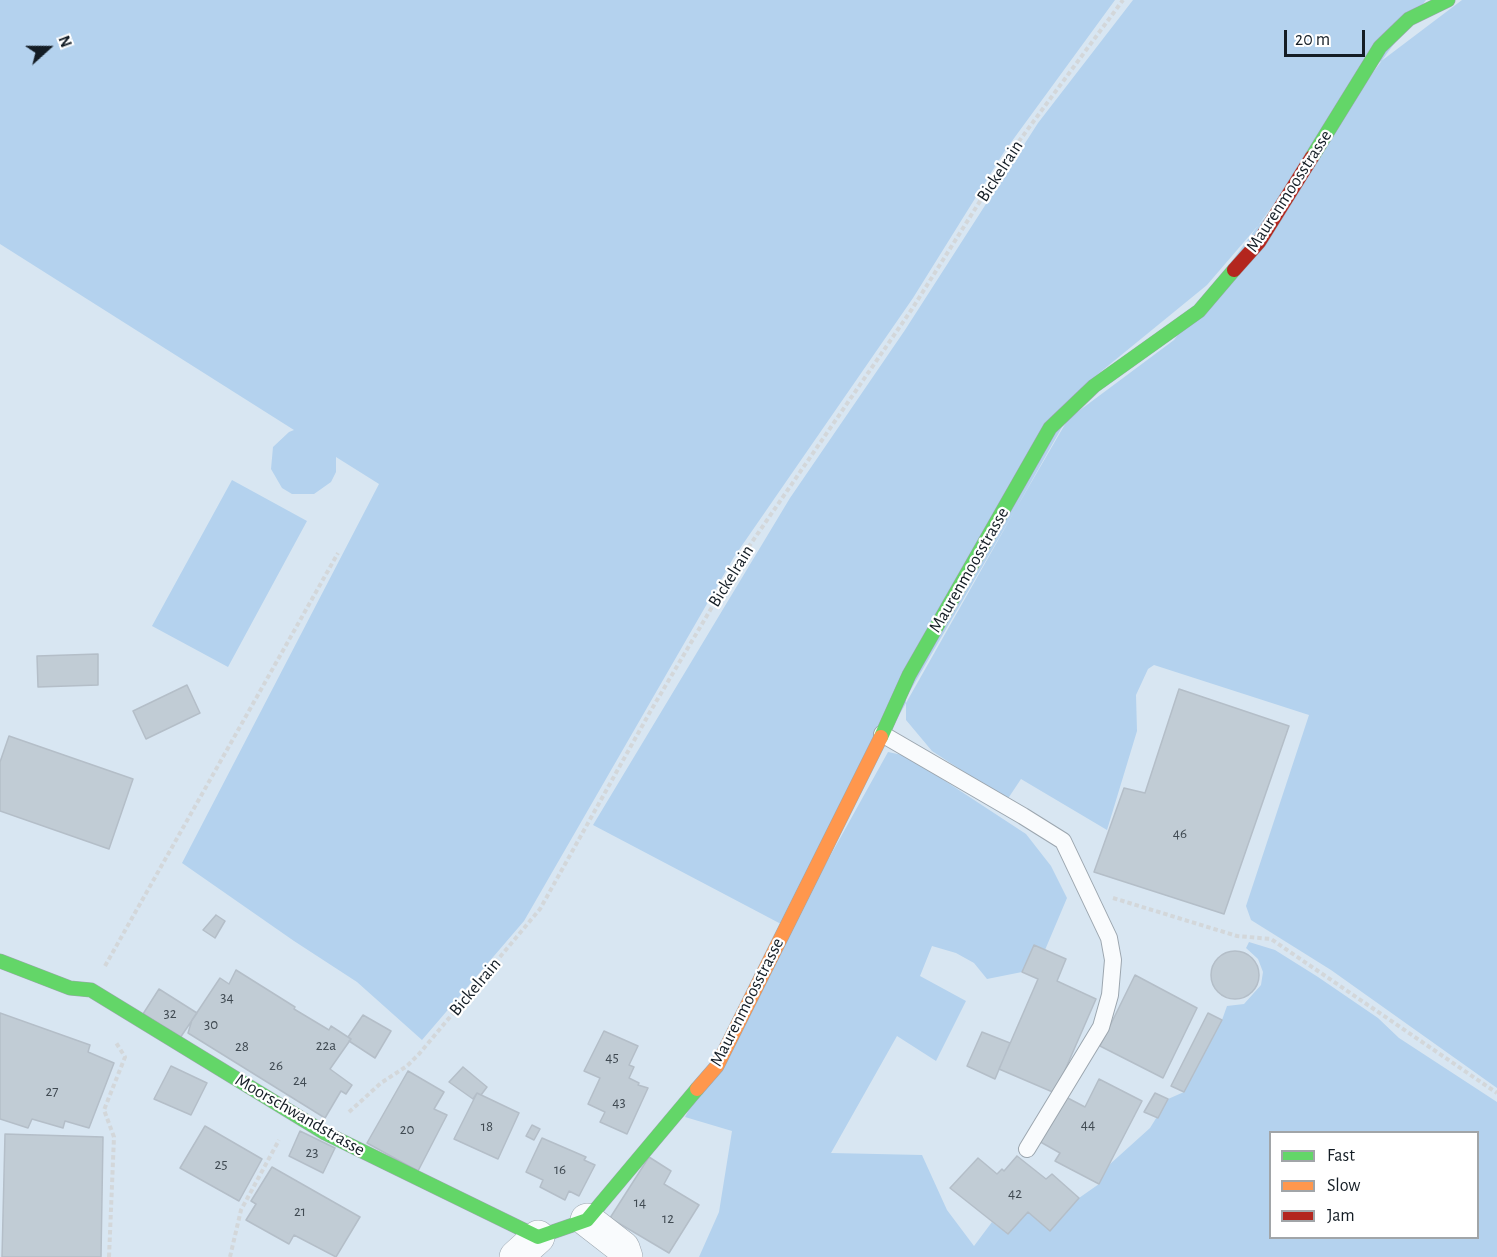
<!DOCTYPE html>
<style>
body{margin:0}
#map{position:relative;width:1497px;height:1257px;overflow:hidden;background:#d8e6f2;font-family:"Alegreya Sans",sans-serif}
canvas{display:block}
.legend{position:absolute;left:1269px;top:1131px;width:210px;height:108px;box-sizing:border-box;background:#fff;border:2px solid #a1a5a8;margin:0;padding:8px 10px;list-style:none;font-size:18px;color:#141d25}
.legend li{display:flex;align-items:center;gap:12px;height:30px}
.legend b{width:30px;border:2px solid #a1a5a8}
.north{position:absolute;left:18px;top:18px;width:60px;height:60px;-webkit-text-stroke:4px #fff;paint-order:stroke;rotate:69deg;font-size:16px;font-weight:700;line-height:24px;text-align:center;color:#141d25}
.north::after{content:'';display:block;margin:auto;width:21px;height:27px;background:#141d25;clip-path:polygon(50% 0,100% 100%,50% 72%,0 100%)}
.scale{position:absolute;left:1284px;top:30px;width:81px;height:27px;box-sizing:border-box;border:3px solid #141d25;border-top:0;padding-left:8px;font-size:18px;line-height:21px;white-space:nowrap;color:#141d25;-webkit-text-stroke:4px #fff;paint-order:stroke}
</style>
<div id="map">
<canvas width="1497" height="1257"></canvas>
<ul class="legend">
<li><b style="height:8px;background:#63d668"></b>Fast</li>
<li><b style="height:8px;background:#ff974d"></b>Slow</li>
<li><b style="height:8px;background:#b3261e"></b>Jam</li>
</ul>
<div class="north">N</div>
<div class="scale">20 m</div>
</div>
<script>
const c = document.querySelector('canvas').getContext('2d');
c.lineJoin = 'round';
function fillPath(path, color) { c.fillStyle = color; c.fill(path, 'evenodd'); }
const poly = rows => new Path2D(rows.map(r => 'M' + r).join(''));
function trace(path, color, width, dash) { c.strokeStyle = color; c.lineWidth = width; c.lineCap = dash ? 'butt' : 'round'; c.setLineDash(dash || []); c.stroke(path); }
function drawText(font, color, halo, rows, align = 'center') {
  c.font = font + ' "Alegreya Sans",sans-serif'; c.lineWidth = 4.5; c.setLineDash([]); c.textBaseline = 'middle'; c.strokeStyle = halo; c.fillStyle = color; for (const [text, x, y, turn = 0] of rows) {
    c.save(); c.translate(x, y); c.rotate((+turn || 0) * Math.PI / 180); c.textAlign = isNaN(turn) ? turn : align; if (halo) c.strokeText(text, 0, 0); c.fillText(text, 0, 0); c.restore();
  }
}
fillPath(poly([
 [0,0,1115,0,1004,152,913,298,734,557,524,921,422,1040,357,982,294,941,182,863,379,484,336,457,336,472,331,482,314,494,292,494,282,488,271,469,273,447,289,432,294,430,0,244],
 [1133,0,1426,0,1280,200,1207,285,1087,383,781,924,593,825,790,498,905,330,1038,123],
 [1462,0,1497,0,1497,1088,1331,970,1251,920,1246,906,1309,715,1154,665,1148,669,1136,695,1137,731,1107,830,1021,779,1007,800,932,751,906,720,906,698,1068,419,1174,340,1376,65],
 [232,480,307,521,228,667,152,626],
 [888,752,907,756,1026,834,1051,866,1067,898,1045,950,1034,945,1022,972,987,979,974,963,956,953,932,946,920,976,966,1001,936,1061,897,1036,831,1153,922,1155,947,1210,974,1246,992,1222,1008,1234,1028,1212,1050,1231,1079,1198,1099,1184,1109,1165,1150,1128,1168,1099,1184,1092,1222,1020,1227,1006,1244,1004,1261,985,1263,972,1258,959,1246,948,1249,942,1275,950,1318,977,1378,1018,1399,1038,1497,1102,1497,1257,699,1257,719,1212,732,1131,685,1117],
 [1270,1132,1478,1132,1478,1238,1270,1238]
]), '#b4d2ee');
const building = poly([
 [98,654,98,685,38,687,37,656,98,654],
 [187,685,200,713,146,739,133,711,187,685],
 [1179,689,1289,726,1224,914,1094,872,1124,788,1145,793,1179,689],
 [9,736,133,779,109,849,0,811,0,762,9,736],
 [216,915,225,921,215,938,203,930,216,915],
 [1034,945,1066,959,1057,981,1096,999,1055,1093,999,1069,1038,979,1022,972,1034,945],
 '1211 975a24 24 0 1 1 48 0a24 24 0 1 1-48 0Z',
 [236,970,295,1007,294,1009,329,1030,331,1026,351,1039,330,1069,352,1085,346,1094,341,1091,325,1118,188,1033,192,1020,220,978,229,984,236,970],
 [1135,975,1197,1008,1163,1078,1100,1046,1135,975],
 [159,989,197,1013,180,1038,143,1014,159,989],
 [0,1013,90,1045,88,1052,114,1063,89,1128,65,1121,63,1128,32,1119,28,1128,0,1119,0,1013],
 [1208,1013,1222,1020,1184,1092,1171,1086,1208,1013],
 [363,1015,391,1031,375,1058,349,1041,351,1039,348,1037,363,1015],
 [604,1031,638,1046,629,1065,634,1067,629,1078,639,1083,638,1085,648,1088,627,1134,600,1122,605,1112,588,1104,600,1078,584,1071,604,1031],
 [982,1032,1010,1043,995,1079,967,1066,982,1032],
 [171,1066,207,1083,191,1115,154,1099,171,1066],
 [463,1067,487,1087,481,1095,477,1093,473,1099,449,1082,463,1067],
 [408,1071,444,1092,434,1109,447,1115,418,1171,367,1143,408,1071],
 [1099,1079,1142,1101,1099,1184,1055,1161,1060,1153,1037,1140,1062,1095,1085,1107,1099,1079],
 [477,1093,519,1113,498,1159,454,1139,477,1093],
 [1155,1093,1168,1099,1158,1118,1144,1112,1155,1093],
 [532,1125,540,1129,534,1140,526,1136,532,1125],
 [205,1126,262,1159,239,1201,180,1168,205,1126],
 [300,1131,335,1148,323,1173,289,1156,300,1131],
 [5,1134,103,1137,101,1257,2,1257,5,1134],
 [542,1138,586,1157,584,1160,595,1165,579,1196,569,1191,565,1200,540,1187,543,1180,526,1172,542,1138],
 [1017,1156,1046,1179,1052,1174,1079,1198,1050,1231,1028,1212,1008,1234,950,1188,978,1158,997,1174,1002,1169,1004,1171,1017,1156],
 [649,1157,671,1171,664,1184,699,1205,669,1253,610,1218,649,1157],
 [272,1167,360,1217,336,1257,294,1235,289,1244,246,1220,256,1204,251,1201,272,1167]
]);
fillPath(building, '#c1ccd5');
trace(building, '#b4bec8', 1.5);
const lane = poly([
 [882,734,1023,816,1063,841,1109,938,1113,960,1110,995,1101,1027,1027,1149]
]);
const street = poly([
 [587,1220,623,1248,626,1257],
 [516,1257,538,1237]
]);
const fast = poly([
 [1312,157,1380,47,1409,19,1448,0],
 [881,737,909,675,1050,428,1094,386,1199,311,1234,270],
 [0,961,70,988,91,990,325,1133,538,1237,587,1220,697,1089]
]);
const slow = poly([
 [697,1089,717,1066,881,737]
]);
const jam = poly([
 [1234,270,1259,242,1312,157]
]);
trace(lane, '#9ca6af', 18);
trace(street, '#9ca6af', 34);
trace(fast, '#9ca6af', 15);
trace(slow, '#9ca6af', 15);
trace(jam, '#9ca6af', 15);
trace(poly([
 [1113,898,1237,936,1271,939,1497,1093],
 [105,966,338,553],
 [349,1112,381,1083,407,1066,419,1054,540,909,650,712,741,558,912,309,1011,152,1123,0],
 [109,1257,114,1137,104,1110,125,1057,115,1041],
 [230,1257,241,1210,279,1140]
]), '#d3d7da', 4, [4.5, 3]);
trace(lane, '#f9fbfd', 16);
trace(street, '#f9fbfd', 33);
trace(fast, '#63d668', 14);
trace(slow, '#ff974d', 14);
trace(jam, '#b3261e', 14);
drawText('15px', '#404a52', null, [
 ["46",1180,833],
 ["34",227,997],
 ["32",170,1013],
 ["30",211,1024],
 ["22a",326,1045],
 ["28",242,1046],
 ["45",612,1057],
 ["26",276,1065],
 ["24",300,1080],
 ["27",52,1091],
 ["43",619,1102],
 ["44",1088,1124],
 ["18",487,1126],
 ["20",407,1129],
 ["23",312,1152],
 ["25",221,1164],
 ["16",560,1169],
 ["42",1015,1193],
 ["14",640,1202],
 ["21",300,1211],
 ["12",668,1218]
]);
drawText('18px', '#141d25', '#fff', [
 ["Bickelrain",1000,171,-57],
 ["Maurenmoosstrasse",1289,191,-57],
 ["Maurenmoosstrasse",969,570,-60],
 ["Bickelrain",731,576,-58],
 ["Bickelrain",475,987,-50],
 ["Maurenmoosstrasse",747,1002,-63],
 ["Moorschwandstrasse",300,1115,30]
]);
</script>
